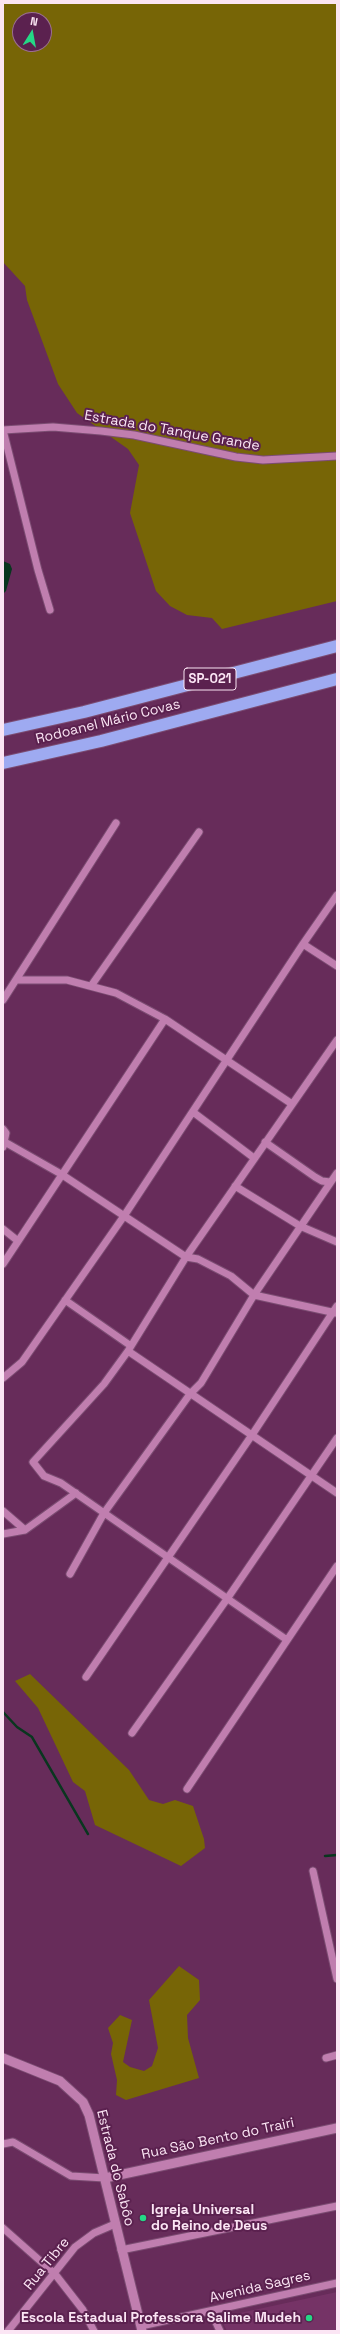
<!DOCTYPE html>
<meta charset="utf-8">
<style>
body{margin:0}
#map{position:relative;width:340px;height:2334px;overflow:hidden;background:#672c5a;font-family:"Space Grotesk",sans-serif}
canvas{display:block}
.frame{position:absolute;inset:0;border:4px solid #fbe5f4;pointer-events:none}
.north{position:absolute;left:12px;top:12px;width:40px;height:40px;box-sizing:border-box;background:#5b214f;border:1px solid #9b6f91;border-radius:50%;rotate:11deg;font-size:11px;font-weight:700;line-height:16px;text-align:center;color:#fbe5f4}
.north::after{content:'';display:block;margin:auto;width:14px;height:18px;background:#25d886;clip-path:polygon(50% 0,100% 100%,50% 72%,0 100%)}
</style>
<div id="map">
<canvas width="340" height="2334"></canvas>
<div class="frame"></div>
<div class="north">N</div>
</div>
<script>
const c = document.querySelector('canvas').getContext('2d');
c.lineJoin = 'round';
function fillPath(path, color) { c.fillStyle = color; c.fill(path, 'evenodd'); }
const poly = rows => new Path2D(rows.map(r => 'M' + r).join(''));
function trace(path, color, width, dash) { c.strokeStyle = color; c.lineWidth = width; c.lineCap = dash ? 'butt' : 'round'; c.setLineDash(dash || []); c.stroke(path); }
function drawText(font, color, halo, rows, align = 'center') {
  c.font = font + ' "Space Grotesk",sans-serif'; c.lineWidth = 4; c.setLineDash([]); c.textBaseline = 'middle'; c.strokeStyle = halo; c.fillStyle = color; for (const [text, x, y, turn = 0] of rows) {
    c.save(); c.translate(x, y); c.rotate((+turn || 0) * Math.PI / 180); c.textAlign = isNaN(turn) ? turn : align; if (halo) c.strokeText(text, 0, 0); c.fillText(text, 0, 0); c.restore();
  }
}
fillPath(poly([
 [337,2292,337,2331,227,2331,224,2325,226,2316]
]), '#753366');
fillPath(poly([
 [3,3,337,3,337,601,222,629,212,618,187,615,170,606,156,591,130,513,139,465,128,449,77,413,58,384,27,300,25,286,3,262],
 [20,20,44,20,44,44,20,44],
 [30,1674,129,1770,149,1800,163,1804,175,1800,193,1806,204,1839,205,1848,181,1866,95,1825,85,1791,73,1782,38,1708,15,1681],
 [179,1966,199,1980,200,2000,187,2015,188,2038,199,2078,126,2100,116,2095,117,2080,111,2054,113,2043,108,2028,120,2015,132,2020,123,2062,130,2067,144,2071,152,2066,158,2048,149,2000]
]), '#776506');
fillPath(poly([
 [3,561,10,564,12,569,6,591,3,594]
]), '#09361f');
trace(poly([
 [3,1712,17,1727,32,1737,88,1834],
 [325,1856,337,1855]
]), '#09361f', 2.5);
const minor = poly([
 [3,430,53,427,101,431,134,435,236,457,263,460,337,456],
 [3,430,38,570,50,610],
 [303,944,337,966],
 [17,980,67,980,116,993,165,1019,292,1104],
 [91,986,199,832],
 [3,1000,116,823],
 [193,1112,254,1158],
 [3,1129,6,1133,3,1147],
 [3,1141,61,1174,186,1257,198,1259,231,1276,254,1295,336,1313],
 [265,1142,315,1177,322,1181,330,1182],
 [235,1186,300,1226,337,1242],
 [3,1229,18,1241],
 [3,1264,165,1019],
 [65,1300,131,1346],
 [128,1351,337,1493],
 [3,1378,22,1362,124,1216,303,944,337,895],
 [3,1511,25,1530],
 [3,1534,25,1530,76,1493],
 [70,1574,104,1513,190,1394,201,1383,254,1295,337,1173],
 [287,1640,61,1483,44,1476,33,1462,104,1384,128,1351,186,1257,337,1040],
 [86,1677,252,1435,337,1306],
 [132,1733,227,1599,337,1438],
 [187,1789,337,1566],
 [313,1871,337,1979],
 [326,2058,337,2055],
 [3,2144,13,2142,71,2176,105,2178],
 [3,2228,55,2274,83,2310,94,2331],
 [121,2250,337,2206],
 [211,2312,220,2331],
 [141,2326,337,2283],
 [8,2331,75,2247,94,2233,115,2224]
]);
const tertiary = poly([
 [3,2058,60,2081,83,2102,89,2115,142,2331],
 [105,2178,337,2128]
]);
const motorway = poly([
 [3,730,84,712,337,646],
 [3,763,101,741,337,679]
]);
trace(minor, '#7b4c72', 9);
trace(tertiary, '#7b4c72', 11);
trace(motorway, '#7b4c72', 14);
trace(minor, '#c07eaf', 7);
trace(tertiary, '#c07eaf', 9);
trace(motorway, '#9eaaf1', 12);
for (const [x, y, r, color] of [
 [143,2218,4,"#25d886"],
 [309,2318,4,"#25d886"]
]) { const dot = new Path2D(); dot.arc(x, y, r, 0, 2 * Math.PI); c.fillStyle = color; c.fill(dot); trace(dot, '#5b214f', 1.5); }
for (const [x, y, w] of [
 [210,679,52]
]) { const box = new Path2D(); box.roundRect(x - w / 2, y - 11, w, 22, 3); c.fillStyle = '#5b214f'; c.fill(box); trace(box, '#fbe5f4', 1); }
drawText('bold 13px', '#fbe5f4', null, [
 ["SP-021",210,679]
]);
drawText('14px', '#fbe5f4', '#5b214f', [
 ["Estrada do Tanque Grande",172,431,10],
 ["Rodoanel Mário Covas",108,722,-14],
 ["Rua São Bento do Trairi",218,2139,-12],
 ["Estrada do Sabôo",115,2168,76],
 ["Rua Tibre",47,2264,-51],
 ["Avenida Sagres",260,2287,-13]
]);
drawText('bold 14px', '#fbe5f4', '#5b214f', [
 ["Igreja Universal",151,2210],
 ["do Reino de Deus",151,2226],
 ["Escola Estadual Professora Salime Mudeh",301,2318,"right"]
], 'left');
</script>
